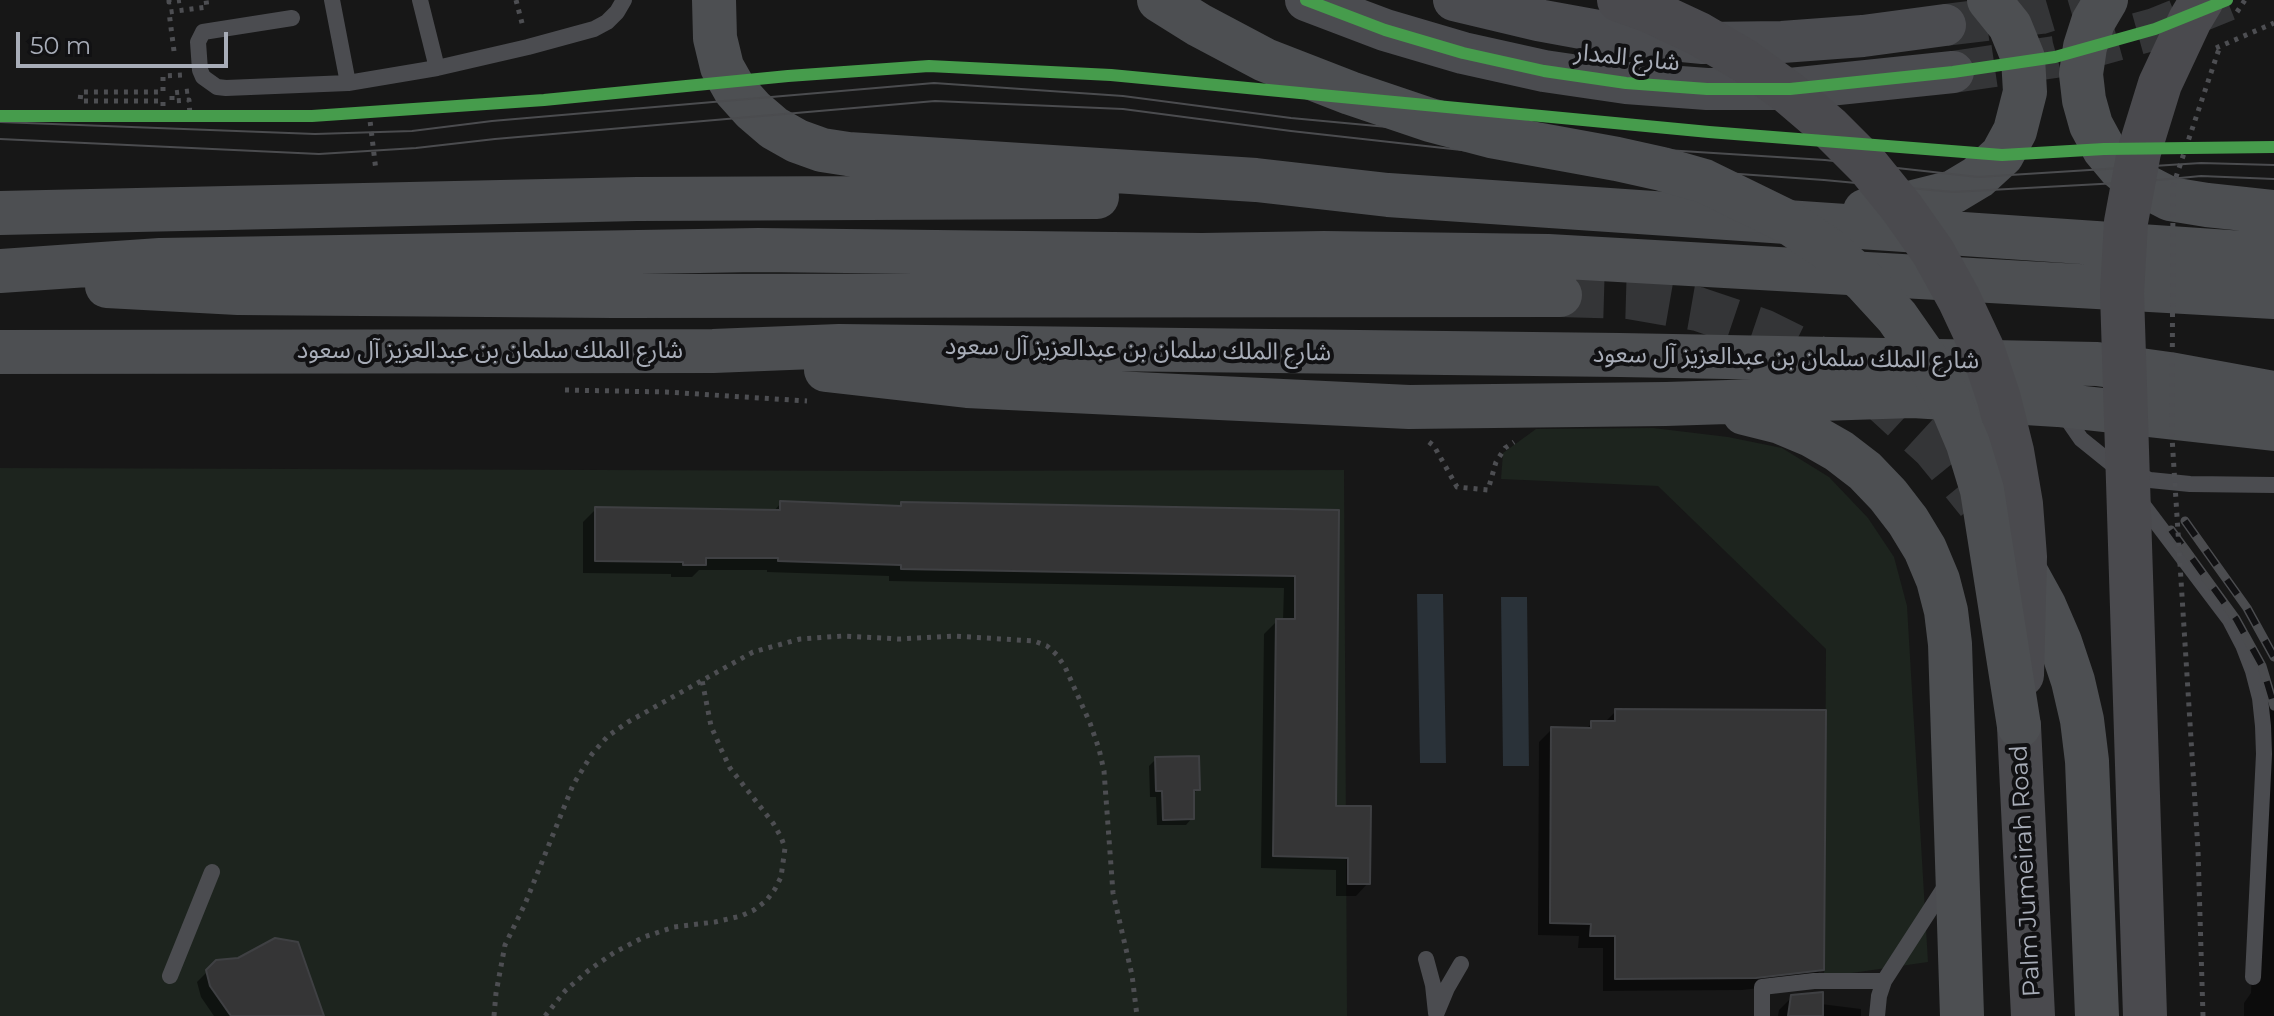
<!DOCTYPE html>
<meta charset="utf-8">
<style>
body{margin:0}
#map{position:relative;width:2274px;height:1016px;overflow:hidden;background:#171717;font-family:Montserrat,sans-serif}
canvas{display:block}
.scale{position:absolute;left:16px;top:32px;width:212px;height:36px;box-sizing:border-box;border:4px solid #a8adb8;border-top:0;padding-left:10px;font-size:24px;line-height:28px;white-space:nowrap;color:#a8adb8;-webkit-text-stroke:6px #111113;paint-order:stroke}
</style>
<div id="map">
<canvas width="2274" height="1016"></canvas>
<div class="scale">50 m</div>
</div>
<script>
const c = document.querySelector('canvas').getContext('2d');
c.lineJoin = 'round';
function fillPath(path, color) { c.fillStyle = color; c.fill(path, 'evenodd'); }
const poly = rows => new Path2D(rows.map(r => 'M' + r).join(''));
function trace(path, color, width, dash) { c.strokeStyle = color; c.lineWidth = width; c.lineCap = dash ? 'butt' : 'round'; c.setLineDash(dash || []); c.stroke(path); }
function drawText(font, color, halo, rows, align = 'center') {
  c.font = font + ' Montserrat,"Noto Sans Arabic",sans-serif'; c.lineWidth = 8; c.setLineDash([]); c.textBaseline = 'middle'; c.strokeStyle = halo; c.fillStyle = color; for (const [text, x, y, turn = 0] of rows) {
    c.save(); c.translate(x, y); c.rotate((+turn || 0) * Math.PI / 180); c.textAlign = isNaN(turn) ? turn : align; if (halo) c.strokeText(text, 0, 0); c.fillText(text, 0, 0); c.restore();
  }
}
fillPath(poly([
 [1653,428,1728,437,1782,448,1829,477,1868,518,1894,557,1907,606,1928,962,1824,977,1826,649,1658,486,1501,479,1503,453,1536,429],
 [0,468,896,471,1344,470,1347,1016,0,1016]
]), '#1d241e');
fillPath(poly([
 [1417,594,1443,594,1446,763,1420,763],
 [1501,597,1527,597,1529,766,1503,766]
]), '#2a3239');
fillPath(poly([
 [781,503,899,507,902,504,1337,512,1334,808,1368,883,1356,896,1336,896,1336,870,1261,868,1264,634,1277,621,1283,621,1284,588,889,581,889,576,767,572,767,570,699,570,692,577,671,577,671,574,583,573,583,522,596,509,773,512],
 [2274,691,2274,1016,2244,1016,2244,1003,2251,993,2262,769,2258,712],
 [1616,711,1822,969,1809,982,1742,990,1603,991,1603,948,1578,948,1579,936,1538,935,1539,742,1552,729,1585,730,1592,723,1604,723],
 [1156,759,1198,789,1192,795,1192,818,1186,825,1157,825,1156,797,1150,797,1149,766],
 [217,962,321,1016,214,1016,201,997,197,982],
 [1792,997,1821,1004,1861,1009,1861,1016,1778,1016,1779,1010]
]), '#0007');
const building = poly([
 [780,501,901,506,901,502,1339,510,1336,806,1371,806,1370,884,1348,884,1348,858,1273,856,1276,619,1295,619,1295,576,901,569,901,565,778,561,778,558,706,558,706,565,683,565,683,562,595,561,595,507,780,510,780,501],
 [1615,709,1826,710,1824,970,1756,978,1615,979,1615,936,1590,936,1591,924,1550,923,1551,727,1591,728,1591,721,1615,721,1615,709],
 [1199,756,1200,790,1194,790,1194,819,1163,820,1162,791,1156,791,1155,757,1199,756],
 [275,938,298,942,324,1016,231,1016,210,986,206,970,216,960,238,958,275,938],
 [1823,992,1823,1016,1788,1016,1791,995,1823,992]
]);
fillPath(building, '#353536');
trace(building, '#3f4043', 2);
trace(poly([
 [1945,25,2041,13,2085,0],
 [1953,72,2055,57,2155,29,2227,0]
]), '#343537', 42, [42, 21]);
trace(poly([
 [1560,295,1629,297,1698,309,1763,331,1826,362,1883,401,1934,448,1978,502]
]), '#343537', 44, [44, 22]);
trace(poly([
 [169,0,169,2,184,0],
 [516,0,523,27],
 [2216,48,2274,23],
 [174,51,169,12,207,7,206,0],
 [189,91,172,93,172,101,189,100,190,116],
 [369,112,376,171],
 [163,116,163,101,80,101,81,92,163,92,163,76,183,75],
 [565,390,666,392,807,401],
 [1429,442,1434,446,1457,487,1488,490,1496,462,1505,448,1514,442],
 [494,1016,496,993,505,945,525,904,573,785,592,754,608,736,628,722,753,652,800,639,843,636,899,639,954,636,1034,641,1047,646,1057,655,1065,667,1090,723,1099,749,1104,771,1113,893,1132,975,1137,1016],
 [545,1016,565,991,589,970,615,952,644,937,674,927,715,922,741,916,754,910,766,901,775,889,781,877,785,848,781,837,773,823,730,768,721,749,711,726,702,680]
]), '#4d4e52', 5, [4, 6]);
trace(poly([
 [332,0,348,83],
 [420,0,437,68,528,47,594,29,607,22,617,12,624,0],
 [292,18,203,32,198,42,200,70,203,77,217,87,226,88,348,83,437,68],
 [2063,413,2081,439,2112,464,2150,480,2190,484,2274,485],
 [2140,501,2230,620,2243,645,2253,671,2260,698,2263,726,2264,754,2253,977],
 [1426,959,1433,985,1436,1013],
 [170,976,212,872],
 [1437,1012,1447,988,1461,964],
 [1762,1016,1762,987,1814,981,1884,981],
 [1877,1016,1879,996,1884,981,1948,882]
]), '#4b4c50', 16);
trace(poly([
 [1306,0,1385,30,1463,53,1544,71,1626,83,1707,89,1790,89,1953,72],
 [1454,0,1538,20,1620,35,1703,43,1782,42,1863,36,1945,25]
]), '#4b4c50', 42);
trace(poly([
 [2019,726,2033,1016]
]), '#4a4a4e', 44);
trace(poly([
 [714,0,715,38,722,67,735,90,753,110,774,128,797,141,822,150,848,154,1256,180,1388,195,2274,255],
 [2106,0,2093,22,2085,47,2081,74,2084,100,2091,125,2104,149,2120,168,2137,182,2170,199,2207,205,2274,212],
 [1865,211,1885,209,1953,192,1978,177,2002,155,2015,131,2025,92,2023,58,2010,26,1989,0],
 [0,213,637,199,1097,197],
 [0,271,160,260,758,250,1202,255,1324,253,1548,256,2274,297],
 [107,286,238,293,614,296,1560,295],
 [0,352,713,351,839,346,1620,355,2097,364,2169,374,2274,393],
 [826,370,967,386,1409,407,1666,404,1913,396,2058,405,2274,429],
 [1744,413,1780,422,1811,435,1839,451,1865,471,1888,495,1908,521,1925,549,1938,580,1946,611,1950,644,1962,1016],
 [2017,556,2044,605,2060,642,2073,681,2082,720,2087,761,2097,1016]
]), '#4d4f52', 44);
trace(poly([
 [0,122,315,134,412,131,492,121,934,83,1123,96,1291,118,1570,144,1825,160,1978,177,2201,163,2274,165],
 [0,139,319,154,416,148,495,139,935,101,1123,109,1291,131,1569,162,1824,180,1953,192,2137,182,2201,176,2274,179]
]), '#4b4c4f', 2);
const rail = poly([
 [2185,521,2247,608,2274,657],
 [2171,530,2236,619,2262,666,2274,706]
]);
trace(rail, '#4b4c4f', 9);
trace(rail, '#111113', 6, [18]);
trace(poly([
 [2237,12,2245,0],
 [2203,1016,2198,850,2172,437,2173,186,2220,46]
]), '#4d4e52', 5, [4, 6]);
trace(poly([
 [1619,0,1650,11,1699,34,1745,61,1789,93,1830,128,1868,166,1902,208,1933,252,1959,299,1982,348,1999,399,2012,451,2021,504,2025,557,2022,675],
 [2145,1016,2122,293,2126,222,2139,152,2160,84,2190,20,2202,0]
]), '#4a4a4e', 44);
trace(poly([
 [1159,0,1199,25,1265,60,1350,93,1430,120,1491,136,1617,159,1662,169,1704,181,1788,222,1828,249,1864,281,1897,317,1925,357,1949,399,1968,444,1982,490,2019,726]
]), '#4d4f52', 44);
trace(poly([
 [1306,0,1385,30,1463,53,1544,71,1626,83,1707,89,1790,89,1953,72,2055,57,2155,29,2227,0],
 [0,116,312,116,544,100,788,76,929,66,1111,75,1709,132,2002,155,2104,149,2274,147]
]), '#469c4c', 12);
drawText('24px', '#a8adb8', '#111113', [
 ["شارع المدار",1627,58,6],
 ["شارع الملك سلمان بن عبدالعزيز آل سعود",1138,350,1],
 ["شارع الملك سلمان بن عبدالعزيز آل سعود",490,351],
 ["شارع الملك سلمان بن عبدالعزيز آل سعود",1786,358,1],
 ["Palm Jumeirah Road",2026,871,-93]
]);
</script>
